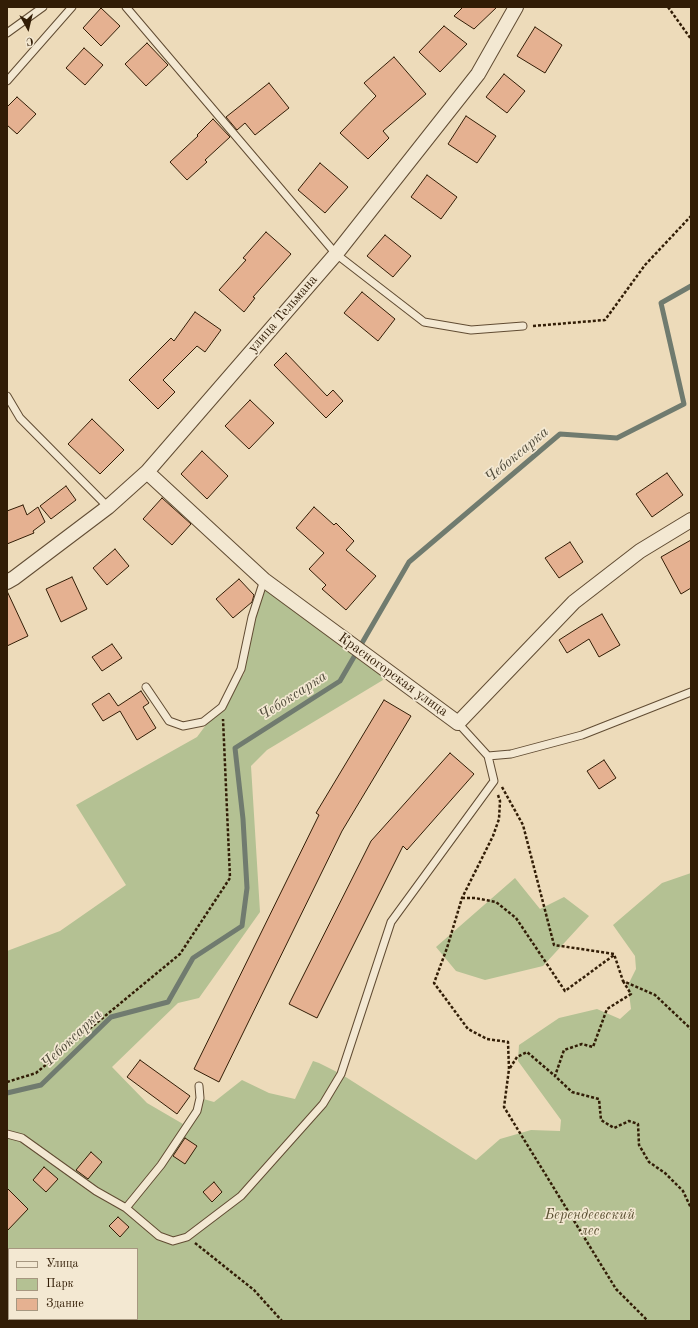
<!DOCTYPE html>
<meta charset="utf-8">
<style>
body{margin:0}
#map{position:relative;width:698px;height:1328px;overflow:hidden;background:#eddbba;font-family:"Old Standard TT",serif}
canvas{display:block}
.frame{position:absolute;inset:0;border:8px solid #321d06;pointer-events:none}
.legend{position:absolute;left:8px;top:1248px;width:130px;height:72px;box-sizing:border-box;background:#f3e8d2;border:1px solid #a69780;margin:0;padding:5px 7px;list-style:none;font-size:12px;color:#321d06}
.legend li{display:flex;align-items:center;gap:8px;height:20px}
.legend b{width:20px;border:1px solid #a69780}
.north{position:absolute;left:8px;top:8px;width:40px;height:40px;-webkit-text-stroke:3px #f3e8d2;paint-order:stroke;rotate:172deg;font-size:11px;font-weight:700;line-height:16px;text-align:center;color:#321d06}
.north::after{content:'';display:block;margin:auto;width:14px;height:18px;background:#321d06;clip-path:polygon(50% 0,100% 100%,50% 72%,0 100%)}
</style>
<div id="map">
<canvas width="698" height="1328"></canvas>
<div class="frame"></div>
<ul class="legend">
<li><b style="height:5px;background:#f3e8d2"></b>Улица</li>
<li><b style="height:11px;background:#b4c193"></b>Парк</li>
<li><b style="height:11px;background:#e5b191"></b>Здание</li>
</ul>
<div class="north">С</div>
</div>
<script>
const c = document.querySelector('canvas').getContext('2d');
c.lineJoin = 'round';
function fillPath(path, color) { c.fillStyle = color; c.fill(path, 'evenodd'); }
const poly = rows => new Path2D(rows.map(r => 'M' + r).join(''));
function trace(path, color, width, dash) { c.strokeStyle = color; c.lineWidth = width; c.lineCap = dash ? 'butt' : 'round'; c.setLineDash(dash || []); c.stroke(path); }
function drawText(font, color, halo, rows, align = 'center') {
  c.font = font + ' "Old Standard TT",serif'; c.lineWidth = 3.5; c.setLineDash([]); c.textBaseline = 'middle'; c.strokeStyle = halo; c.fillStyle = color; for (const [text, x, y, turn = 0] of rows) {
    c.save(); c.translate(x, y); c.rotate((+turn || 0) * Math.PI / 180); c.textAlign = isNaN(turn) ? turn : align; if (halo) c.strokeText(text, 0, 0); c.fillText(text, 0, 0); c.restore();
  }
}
fillPath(poly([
 [264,580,377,664,383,680,267,750,251,766,260,912,199,998,178,1003,112,1067,147,1103,183,1124,200,1098,214,1102,242,1080,269,1093,295,1099,313,1061,319,1063,341,1074,476,1160,500,1139,531,1130,560,1131,561,1120,518,1061,519,1045,559,1018,597,1009,620,1019,631,1009,628,985,636,969,635,956,613,925,662,883,691,873,691,1321,7,1321,7,951,60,931,126,885,76,805,197,737,244,674],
 [9,1249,137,1249,137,1319,9,1319],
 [515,878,540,909,564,897,589,916,543,966,485,980,456,971,436,947]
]), '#b4c193');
trace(poly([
 [7,1093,41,1085,111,1017,168,1002,193,958,242,926,247,888,243,819,235,748,340,681,409,562,560,434,617,438,684,404,661,303,691,286]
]), '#707b6f', 5);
const building = poly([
 [463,7,497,7,474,29,454,16,463,7],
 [101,8,120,26,101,46,83,28,101,8],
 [444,26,467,44,440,72,419,52,444,26],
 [535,27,562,45,545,73,517,56,535,27],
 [147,43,168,65,146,86,125,64,147,43],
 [84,48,103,65,85,85,66,68,84,48],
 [394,57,426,94,383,131,389,138,368,159,340,133,376,96,364,83,394,57],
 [504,74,525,91,507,113,486,97,504,74],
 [269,83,289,108,255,135,245,123,237,130,226,117,269,83],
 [17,97,36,114,17,134,7,125,7,107,17,97],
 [466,116,496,136,477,163,448,144,466,116],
 [213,119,230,137,205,160,207,162,187,180,170,162,198,136,197,135,213,119],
 [320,163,348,187,325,213,298,190,320,163],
 [427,175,457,197,441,219,411,197,427,175],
 [266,232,291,254,253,297,255,298,244,312,219,290,246,260,243,258,266,232],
 [385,235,411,256,393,277,367,256,385,235],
 [362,292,395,319,378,341,344,313,362,292],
 [195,312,221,330,205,352,197,346,163,380,175,392,158,409,129,380,171,338,174,341,195,312],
 [286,353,327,396,333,390,343,401,326,418,274,365,286,353],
 [250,400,274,423,249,449,225,426,250,400],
 [92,419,124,450,100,474,68,444,92,419],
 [202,451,228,476,207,499,181,474,202,451],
 [667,473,683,495,652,517,636,494,667,473],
 [66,486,76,500,51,519,40,506,66,486],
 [162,498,191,524,172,545,143,519,162,498],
 [23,505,27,515,38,507,45,522,33,531,34,533,7,544,7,511,23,505],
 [314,507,334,525,336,523,354,541,346,550,376,576,346,610,322,589,326,585,309,569,324,553,296,528,314,507],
 [691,540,691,588,681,594,661,557,691,540],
 [570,542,583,562,559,578,545,558,570,542],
 [115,549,129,566,107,585,93,568,115,549],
 [72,577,87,609,61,622,46,589,72,577],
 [239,579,254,595,252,602,233,618,216,599,239,579],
 [7,591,28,636,7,646,7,591],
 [602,614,620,645,599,657,589,639,567,653,559,640,581,626,602,614],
 [112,644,122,658,102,671,92,657,112,644],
 [141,691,149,703,143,707,156,728,137,740,120,711,103,721,92,704,109,693,118,706,141,691],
 [384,700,411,716,342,831,219,1082,194,1069,319,815,316,813,384,700],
 [450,753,474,774,407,850,403,846,317,1018,289,1004,371,841,450,753],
 [604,760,616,778,599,789,587,771,604,760],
 [140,1060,190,1096,177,1114,127,1077,140,1060],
 [185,1138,197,1146,185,1164,173,1156,185,1138],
 [91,1152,102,1162,88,1179,76,1170,91,1152],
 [44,1167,58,1179,46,1192,33,1180,44,1167],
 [214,1182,222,1192,212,1202,203,1192,214,1182],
 [7,1188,28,1209,7,1231,7,1188],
 [118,1217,129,1227,120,1237,109,1226,118,1217]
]);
fillPath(building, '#e5b191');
trace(building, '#321d06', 1);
const service = poly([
 [126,7,336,254,424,322,471,330,523,326],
 [7,33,43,7],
 [7,81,72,7],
 [7,396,20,418,108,507],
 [146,687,169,721,183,726,203,722,222,707,241,669,252,617,264,580],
 [458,723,488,756,511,754,582,735,691,692],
 [7,1134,22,1138,96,1191,126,1208,159,1236,173,1241,187,1237,241,1196,323,1104,341,1074,391,922,494,781,488,756],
 [126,1208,161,1165,197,1111,200,1098,199,1086]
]);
const minor = poly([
 [147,472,264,580,458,723,574,602,640,551,691,520],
 [7,582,14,578,108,507,147,472,336,254,478,74,516,7]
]);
trace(service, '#614c33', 9);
trace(minor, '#614c33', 16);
trace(poly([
 [668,7,691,39],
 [533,326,605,320,645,265,691,216],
 [502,787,523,825,554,945,614,954,623,981,655,995,691,1029],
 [498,795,500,801,499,819,493,836,462,898,447,948,434,983,468,1029,487,1039,508,1042,509,1069,504,1107,616,1289,648,1321],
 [462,898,475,898,496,902,516,918,565,991,614,955],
 [623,981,631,994,607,1009,593,1047,582,1044,564,1050,555,1076,572,1092,599,1099,601,1120,614,1128,629,1121,638,1124,639,1145,649,1162,665,1173,683,1191,691,1208],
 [510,1068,517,1057,527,1052,555,1076],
 [7,1082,36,1073,180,954,230,878,223,719],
 [195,1243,254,1290,282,1321]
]), '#321d06', 2.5, [3, 2]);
trace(service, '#f3e8d2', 7);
trace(minor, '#f3e8d2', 14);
drawText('14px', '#321d06', '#f3e8d2', [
 ["улица Тельмана",283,314,-49],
 ["Красногорская улица",393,675,36]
]);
drawText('italic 14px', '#594e30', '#f3e8d2', [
 ["Берендеевский",590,1215],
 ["лес",590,1231]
]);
drawText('italic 15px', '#514c3b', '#f3e8d2', [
 ["Чебоксарка",517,455,-40],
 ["Чебоксарка",293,696,-33],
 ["Чебоксарка",72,1039,-44]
]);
</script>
